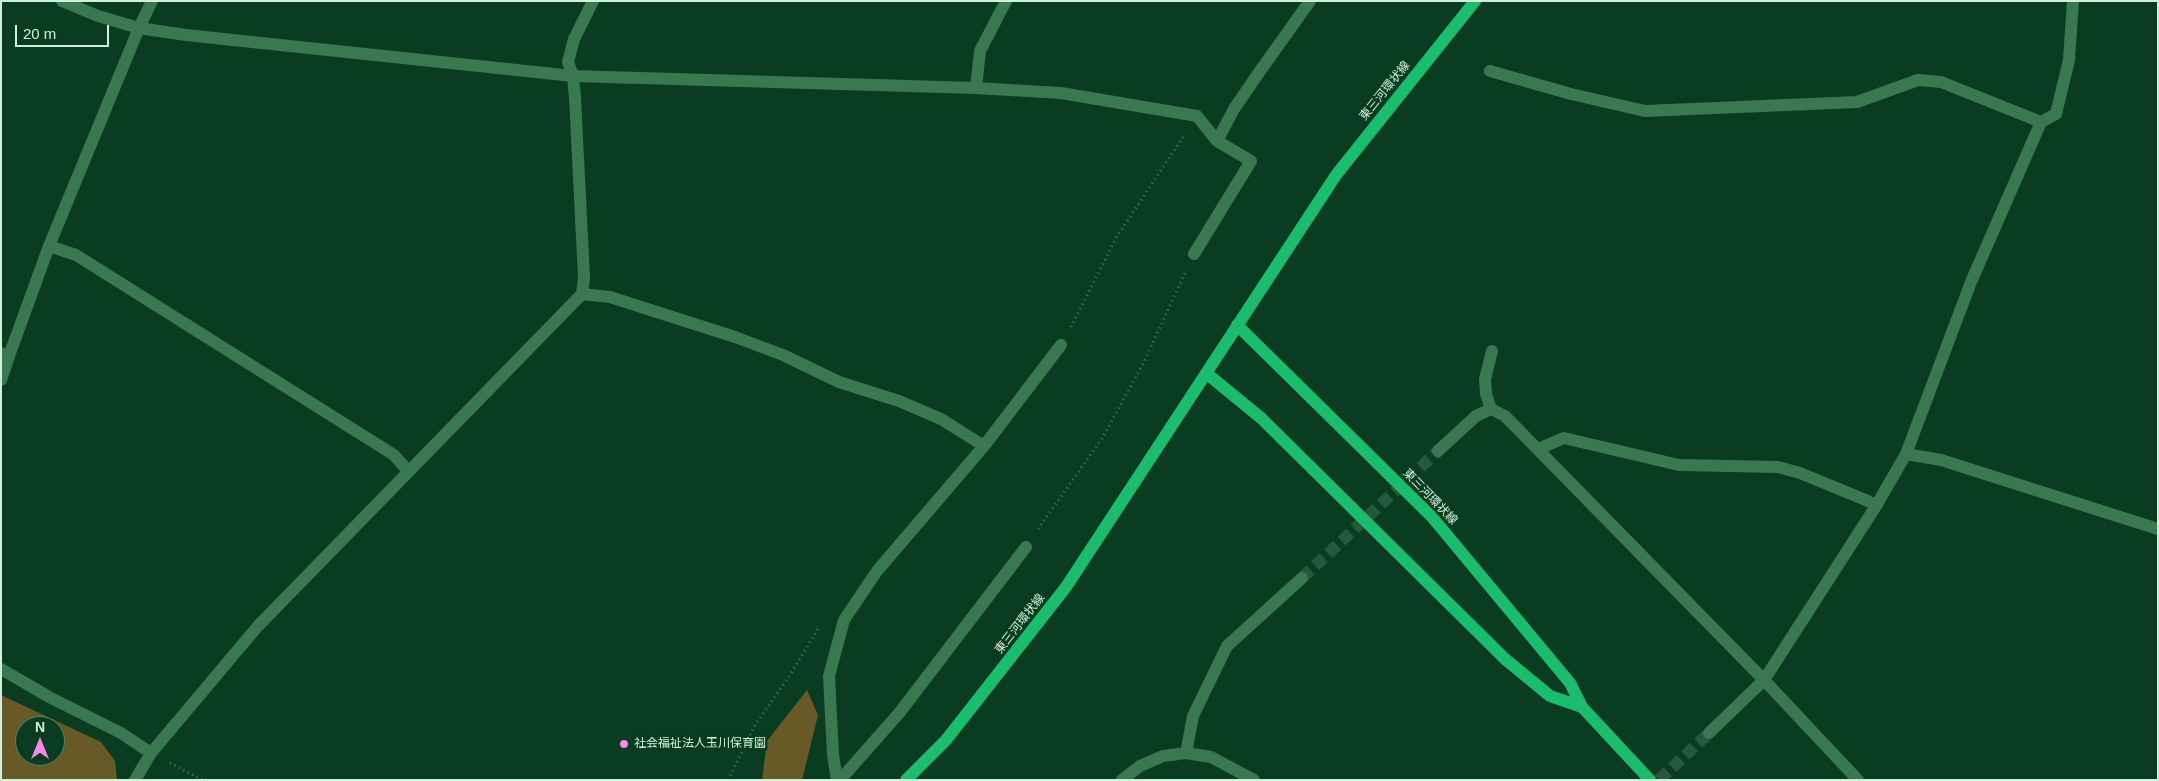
<!DOCTYPE html>
<meta charset="utf-8">
<style>
body{margin:0}
#map{position:relative;width:2159px;height:781px;overflow:hidden;background:#093c21;font-family:Helvetica,sans-serif}
canvas{display:block}
.frame{position:absolute;inset:0;border:2px solid #d0f0d9;pointer-events:none}
.north{position:absolute;left:15px;top:716px;width:50px;height:50px;box-sizing:border-box;background:#093c21;border:1px solid #59846b;border-radius:50%;rotate:0deg;font-size:14px;font-weight:700;line-height:20px;text-align:center;color:#d0f0d9}
.north::after{content:'';display:block;margin:auto;width:18px;height:22px;background:#fb87e5;clip-path:polygon(50% 0,100% 100%,50% 72%,0 100%)}
.scale{position:absolute;left:15px;top:25px;width:94px;height:22px;box-sizing:border-box;border:2px solid #d0f0d9;border-top:0;padding-left:6px;font-size:15px;line-height:18px;white-space:nowrap;color:#d0f0d9;-webkit-text-stroke:4px #093c21;paint-order:stroke}
</style>
<div id="map">
<canvas width="2159" height="781"></canvas>
<div class="frame"></div>
<div class="north">N</div>
<div class="scale">20 m</div>
</div>
<script>
const c = document.querySelector('canvas').getContext('2d');
c.lineJoin = 'round';
function fillPath(path, color) { c.fillStyle = color; c.fill(path, 'evenodd'); }
const poly = rows => new Path2D(rows.map(r => 'M' + r).join(''));
function trace(path, color, width, dash) { c.strokeStyle = color; c.lineWidth = width; c.lineCap = dash ? 'butt' : 'round'; c.setLineDash(dash || []); c.stroke(path); }
function drawText(font, color, halo, rows, align = 'center') {
  c.font = font + ' Helvetica,"Noto Sans JP",sans-serif'; c.lineWidth = 5; c.setLineDash([]); c.textBaseline = 'middle'; c.strokeStyle = halo; c.fillStyle = color; for (const [text, x, y, turn = 0] of rows) {
    c.save(); c.translate(x, y); c.rotate((+turn || 0) * Math.PI / 180); c.textAlign = isNaN(turn) ? turn : align; if (halo) c.strokeText(text, 0, 0); c.fillText(text, 0, 0); c.restore();
  }
}
fillPath(poly([
 [807,690,818,715,802,780,762,780,767,741],
 [1,695,101,742,115,761,117,780,1,780],
 [25,726,55,726,55,756,25,756]
]), '#685a26');
trace(poly([
 [1302,578,1438,451],
 [1659,780,1709,733]
]), '#27573d', 12, [12, 6]);
trace(poly([
 [1071,327,1116,238,1183,137],
 [1038,529,1103,437,1143,364,1185,273],
 [170,763,203,780],
 [728,780,755,725,790,675,818,629]
]), '#4a775d', 3, [1, 4]);
trace(poly([
 [62,1,98,16,139,28,186,35,573,76,976,88,1061,93,1197,116,1217,141,1251,161,1194,254],
 [1490,71,1571,94,1645,111,1857,102,1918,80,1941,82,2041,122],
 [976,88,980,51,1006,1],
 [1217,141,1234,109,1260,71,1310,1],
 [49,246,76,255,394,455,408,471],
 [582,294,610,297,735,337,783,355,839,382,899,401,941,419,984,446],
 [1,353,9,356,49,246,139,28,152,1],
 [1,380,9,356],
 [1491,409,1486,394,1485,379,1492,351],
 [1538,449,1564,438,1679,465,1778,467,1800,473,1868,501,1876,506],
 [1438,451,1476,416,1491,409,1505,416,1764,680,1858,780],
 [1906,454,1971,282,2041,122,2056,114,2069,60,2073,1],
 [1,669,49,697,121,733,151,753],
 [1709,733,1764,680,1876,506,1906,454,1941,460,2158,529],
 [1186,753,1211,757,1254,780],
 [135,780,151,753,258,626,582,294,584,277,575,98,573,76,568,62,574,39,593,1],
 [837,780,833,755,829,676,844,620,877,571,984,446,1061,345],
 [840,780,900,712,1026,547],
 [1122,780,1140,766,1163,756,1186,753,1193,716,1227,646,1302,578]
]), '#3a7852', 12);
trace(poly([
 [1237,325,1432,517,1570,683,1582,707,1650,780],
 [1206,373,1261,418,1505,659,1550,696,1582,707],
 [906,780,946,740,1066,587,1336,175,1475,1]
]), '#19bd6d', 12);
for (const [x, y, r, color] of [
 [624,744,5,"#fb87e5"]
]) { const dot = new Path2D(); dot.arc(x, y, r, 0, 2 * Math.PI); c.fillStyle = color; c.fill(dot); trace(dot, '#093c21', 2); }
drawText('12px', '#d0f0d9', '#093c21', [
 ["東三河環状線",1385,91,-51],
 ["東三河環状線",1430,497,46],
 ["東三河環状線",1020,624,-52]
]);
drawText('12px', '#d0f0d9', '#093c21', [
 ["社会福祉法人玉川保育園",634,744]
], 'left');
</script>
